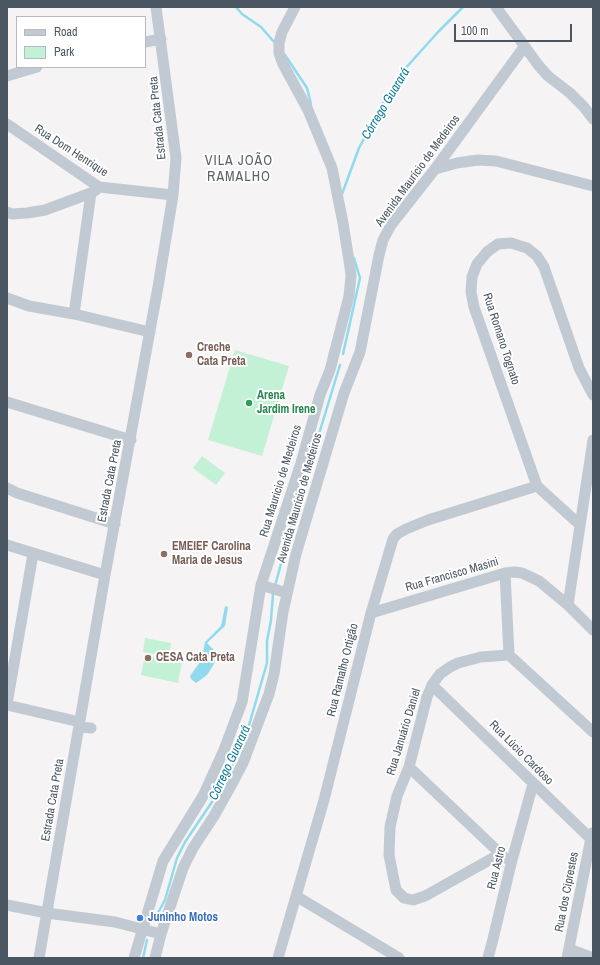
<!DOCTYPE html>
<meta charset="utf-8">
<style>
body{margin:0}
#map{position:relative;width:600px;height:965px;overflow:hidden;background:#f5f3f3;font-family:"Archivo Narrow",sans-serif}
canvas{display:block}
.frame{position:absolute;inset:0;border:8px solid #4a5661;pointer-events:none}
.legend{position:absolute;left:16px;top:16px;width:130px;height:52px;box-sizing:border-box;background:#fff;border:1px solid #b7bbc0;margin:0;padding:5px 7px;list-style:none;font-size:12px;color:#4a5661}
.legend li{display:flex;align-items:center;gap:8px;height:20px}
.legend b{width:20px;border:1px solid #b7bbc0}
.scale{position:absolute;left:454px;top:24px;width:118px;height:18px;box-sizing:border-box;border:2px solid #4a5661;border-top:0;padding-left:5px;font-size:12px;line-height:14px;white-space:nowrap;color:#4a5661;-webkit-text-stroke:3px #fff;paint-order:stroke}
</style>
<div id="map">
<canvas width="600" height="965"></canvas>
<div class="frame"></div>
<ul class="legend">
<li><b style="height:5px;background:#c1cad2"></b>Road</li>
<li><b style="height:11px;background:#c3f1d5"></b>Park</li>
</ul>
<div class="scale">100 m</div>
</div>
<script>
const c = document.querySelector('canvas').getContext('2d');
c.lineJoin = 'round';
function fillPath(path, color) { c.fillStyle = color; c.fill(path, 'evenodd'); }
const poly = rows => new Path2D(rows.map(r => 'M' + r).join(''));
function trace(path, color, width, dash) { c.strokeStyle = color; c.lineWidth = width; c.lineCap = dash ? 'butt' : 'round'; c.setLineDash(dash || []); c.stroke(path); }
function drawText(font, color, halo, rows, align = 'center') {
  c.font = font + ' "Archivo Narrow",sans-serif'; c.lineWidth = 4; c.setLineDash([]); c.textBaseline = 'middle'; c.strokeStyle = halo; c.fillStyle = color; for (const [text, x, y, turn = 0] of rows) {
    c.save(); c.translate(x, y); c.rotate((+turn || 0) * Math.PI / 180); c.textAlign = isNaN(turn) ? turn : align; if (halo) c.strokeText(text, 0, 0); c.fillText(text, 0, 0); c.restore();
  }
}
fillPath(poly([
 [235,350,289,366,262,456,208,440],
 [202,456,225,473,216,485,193,468],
 [145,638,171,643,169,657,143,652],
 [145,655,182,662,178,683,141,675]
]), '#c3f1d5');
fillPath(poly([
 [225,606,228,607,225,626,207,643,217,653,214,664,207,675,196,683,191,679,190,676,202,659,205,642,221,626]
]), '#90daee');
trace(poly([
 [236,7,242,14,261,27,275,43],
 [285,55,307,88,311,104],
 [342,194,359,148,382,105,403,71,438,32,463,7],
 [343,354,360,278,354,258],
 [275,586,293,519,340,365],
 [154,920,165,900,177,858,185,842,218,793,245,739,267,663,267,641,271,620,273,594],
 [143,958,147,940]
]), '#90daee', 2.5);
trace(poly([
 [496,7,539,66,548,76,570,93,584,107,593,119],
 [145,42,161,39],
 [7,76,37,67],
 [7,124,99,187,173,195],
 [435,169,457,163,478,160,496,161,593,186],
 [7,212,12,214,27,213,45,210,91,193,96,190],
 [7,298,29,306,74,314,150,332],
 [74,314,91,193],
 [7,402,131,440],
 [7,488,17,493,115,524],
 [580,525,537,486,474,307,471,292,472,277,477,264,487,252,498,244,511,243,527,248,537,256,544,267,579,368,593,395],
 [7,545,105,575],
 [505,573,509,655],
 [261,585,287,593],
 [568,605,593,440],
 [371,613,505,573,514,572,522,573,539,581,568,605,593,630],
 [432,685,591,839],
 [7,704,33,554],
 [7,705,80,722],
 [79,727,91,728],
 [409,767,505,858],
 [500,854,425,896,413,900,404,898,396,890,389,855,390,827,397,796,409,767,427,697,432,685,440,674,450,667,458,663,481,657,509,655,593,732],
 [296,896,399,958],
 [7,905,47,913,115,922,161,934],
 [569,949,593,958],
 [39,958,105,575,158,287,173,195,176,158,156,7],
 [134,958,163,861,203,796,224,750,242,702,261,585,301,463,320,395,330,370,349,296,351,276,350,267,343,223,332,168,308,110,283,64,279,53,279,43,282,32,295,7],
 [155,958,161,934,183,868,193,848,214,816,233,782,243,763,269,694,274,674,283,612,296,554,344,393,360,352,379,255,383,240,391,225,435,169,524,47],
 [278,958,324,800,371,613,393,539,397,534,406,529,428,520,537,486],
 [488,958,493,939,512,860,533,784],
 [567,958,592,833]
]), '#c1cad2', 11);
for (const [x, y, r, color] of [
 [189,355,4,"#8d6e63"],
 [249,403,4,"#2e9e5b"],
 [164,554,4,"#8d6e63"],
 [148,658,4,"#8d6e63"],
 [140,918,4,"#3f7fe0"]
]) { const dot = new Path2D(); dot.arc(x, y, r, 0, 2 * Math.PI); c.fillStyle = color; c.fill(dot); trace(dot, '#fff', 1.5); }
drawText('12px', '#4a5661', '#fff', [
 ["Estrada Cata Preta",158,118,-96],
 ["Rua Dom Henrique",71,151,33],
 ["Avenida Maurício de Medeiros",418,171,-54],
 ["Rua Romano Tognato",501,339,72],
 ["Estrada Cata Preta",110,481,-79],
 ["Rua Mauricio de Medeiros",281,481,-73],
 ["Avenida Maurício de Medeiros",300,498,-74],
 ["Rua Francisco Masini",452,575,-16],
 ["Rua Ramalho Ortigão",343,670,-76],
 ["Rua Januário Daniel",404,732,-73],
 ["Rua Lúcio Cardoso",521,753,45],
 ["Estrada Cata Preta",53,800,-80],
 ["Rua Astro",497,868,-76],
 ["Rua dos Ciprestes",567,892,-79]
]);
drawText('bold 12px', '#785e54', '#fff', [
 ["Creche",197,348],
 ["Cata Preta",197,362],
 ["EMEIEF Carolina",172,547],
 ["Maria de Jesus",172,561],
 ["CESA Cata Preta",156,658]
], 'left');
drawText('bold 12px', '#27864d', '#fff', [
 ["Arena",257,396],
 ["Jardim Irene",257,410]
], 'left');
drawText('bold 12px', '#366cbe', '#fff', [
 ["Juninho Motos",148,918]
], 'left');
drawText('italic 13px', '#0c7c9b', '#fff', [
 ["Córrego Guarará",386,104,-59],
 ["Córrego Guarará",230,763,-65]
]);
c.letterSpacing = '1px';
drawText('14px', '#5f6368', '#fff', [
 ["VILA JOÃO",239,161],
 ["RAMALHO",239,177]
]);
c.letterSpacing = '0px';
</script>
